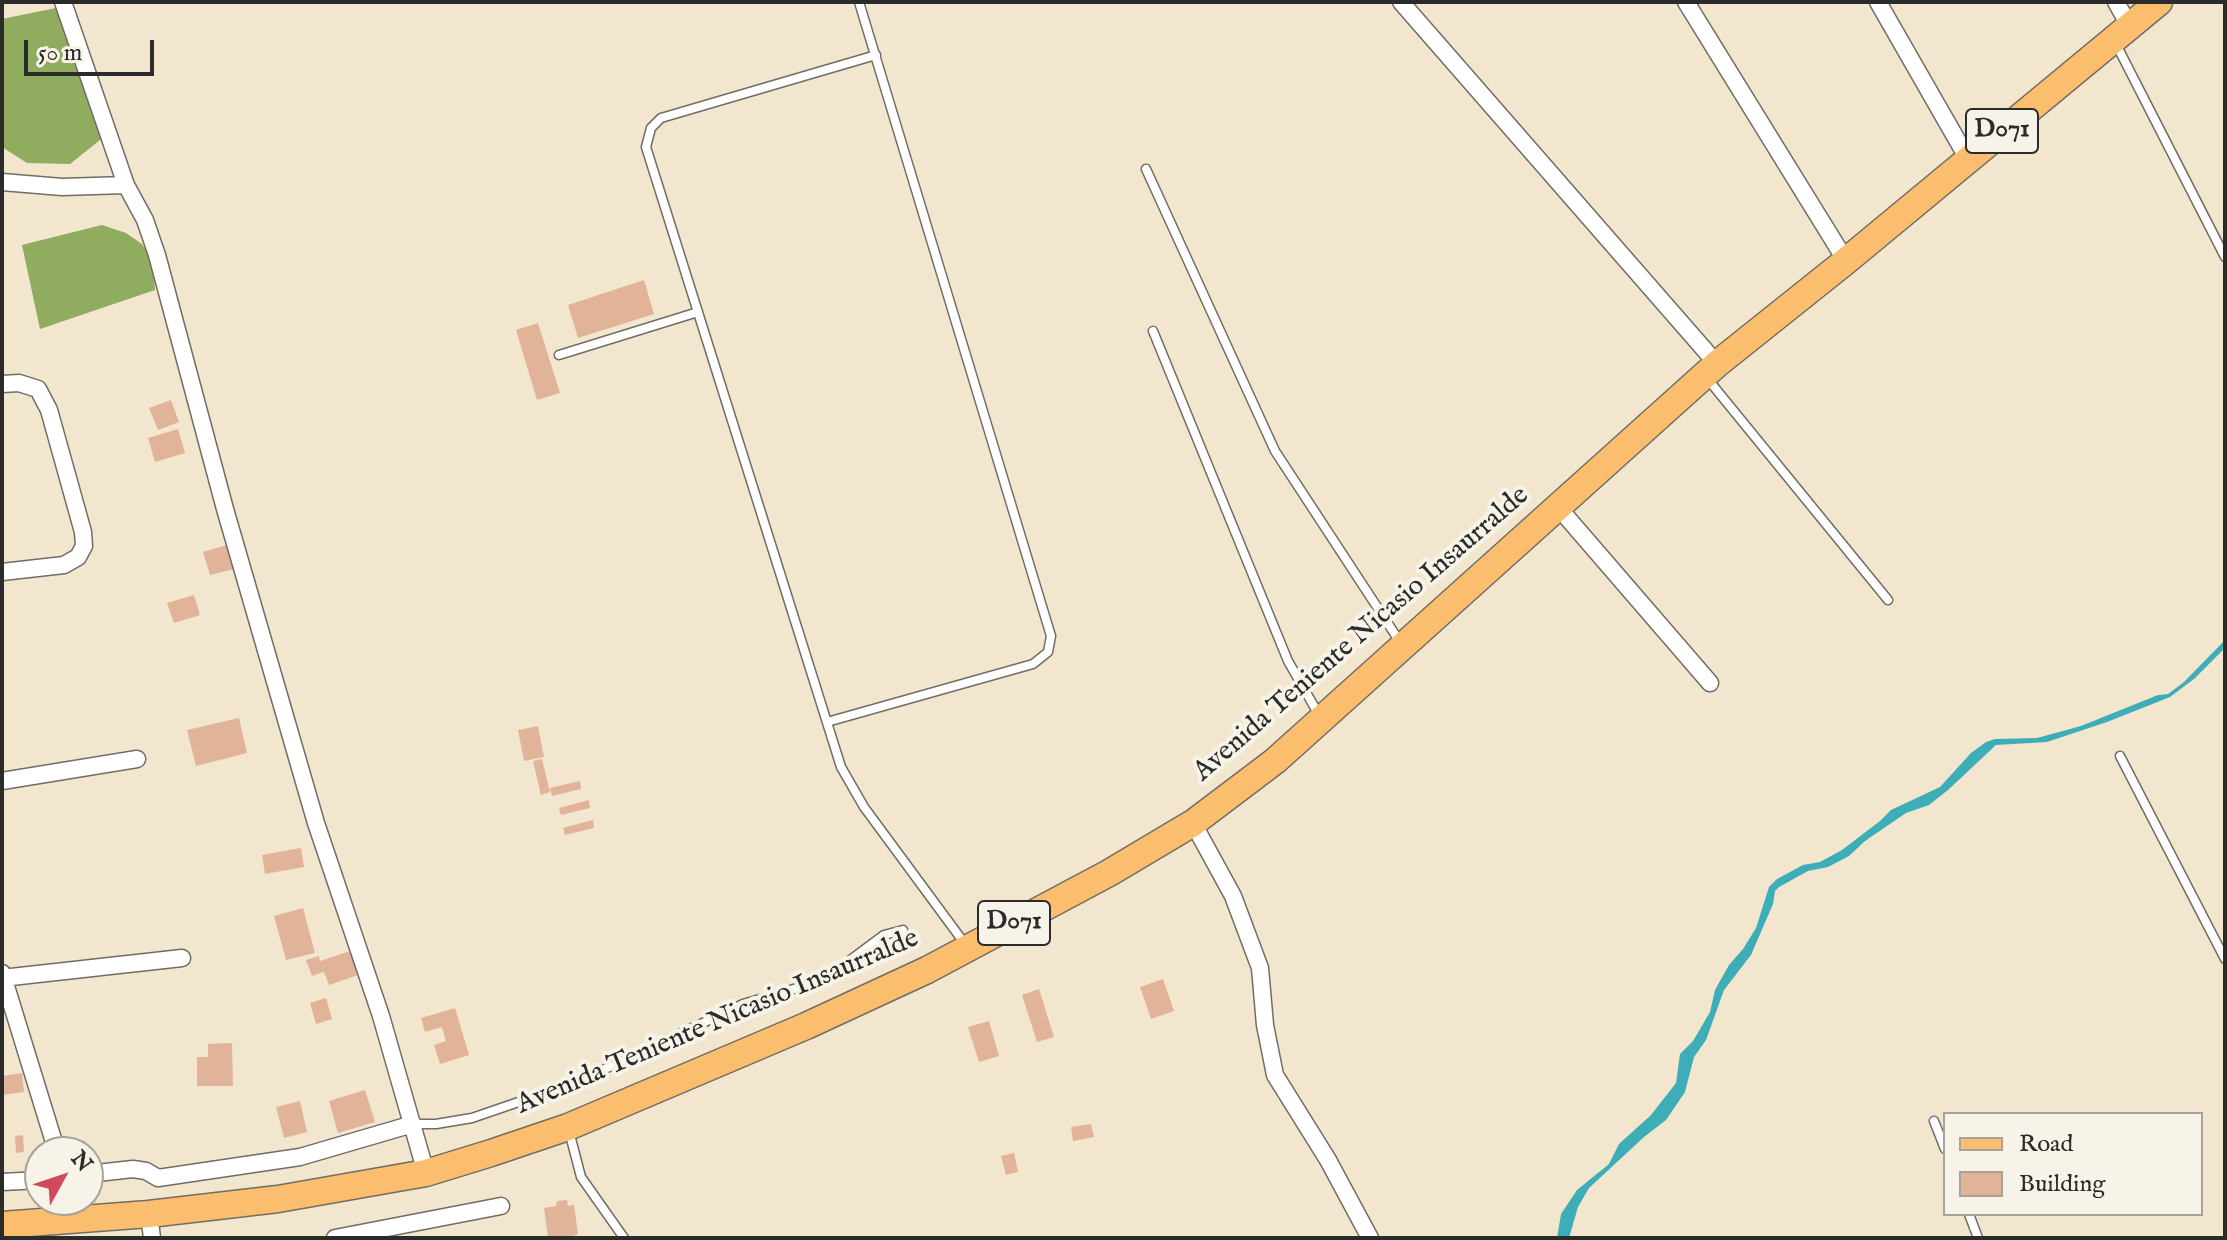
<!DOCTYPE html>
<style>
body{margin:0}
#map{position:relative;width:2227px;height:1240px;overflow:hidden;background:#f2e6ce;font-family:"IM FELL English",serif}
canvas{display:block}
.frame{position:absolute;inset:0;border:4px solid #2b2b2b;pointer-events:none}
.legend{position:absolute;left:1943px;top:1112px;width:260px;height:104px;box-sizing:border-box;background:#f7f3e8;border:2px solid #a5a39c;margin:0;padding:10px 14px;list-style:none;font-size:24px;color:#2b2b2b}
.legend li{display:flex;align-items:center;gap:16px;height:40px}
.legend b{width:40px;border:2px solid #a5a39c}
.north{position:absolute;left:24px;top:1136px;width:80px;height:80px;box-sizing:border-box;background:#f7f3e8;border:2px solid #a5a39c;border-radius:50%;rotate:50deg;font-size:22px;font-weight:700;line-height:32px;text-align:center;color:#2b2b2b}
.north::after{content:'';display:block;margin:auto;width:28px;height:36px;background:#d1495b;clip-path:polygon(50% 0,100% 100%,50% 72%,0 100%)}
.scale{position:absolute;left:24px;top:40px;width:130px;height:36px;box-sizing:border-box;border:4px solid #2b2b2b;border-top:0;padding-left:10px;font-size:24px;line-height:28px;white-space:nowrap;color:#2b2b2b;-webkit-text-stroke:6px #f7f3e8;paint-order:stroke}
</style>
<div id="map">
<canvas width="2227" height="1240"></canvas>
<div class="frame"></div>
<ul class="legend">
<li><b style="height:10px;background:#fbbd6e"></b>Road</li>
<li><b style="height:22px;background:#e1b49a"></b>Building</li>
</ul>
<div class="north">N</div>
<div class="scale">50 m</div>
</div>
<script>
const c = document.querySelector('canvas').getContext('2d');
c.lineJoin = 'round';
function fillPath(path, color) { c.fillStyle = color; c.fill(path, 'evenodd'); }
const poly = rows => new Path2D(rows.map(r => 'M' + r).join(''));
function trace(path, color, width, dash) { c.strokeStyle = color; c.lineWidth = width; c.lineCap = dash ? 'butt' : 'round'; c.setLineDash(dash || []); c.stroke(path); }
function drawText(font, color, halo, rows, align = 'center') {
  c.font = font + ' "IM FELL English",serif'; c.lineWidth = 8; c.setLineDash([]); c.textBaseline = 'middle'; c.strokeStyle = halo; c.fillStyle = color; for (const [text, x, y, turn = 0] of rows) {
    c.save(); c.translate(x, y); c.rotate((+turn || 0) * Math.PI / 180); c.textAlign = isNaN(turn) ? turn : align; if (halo) c.strokeText(text, 0, 0); c.fillText(text, 0, 0); c.restore();
  }
}
fillPath(poly([
 [61,7,105,136,70,164,27,163,2,147,2,19],
 [102,225,126,233,142,244,153,261,155,290,40,329,22,245]
]), '#90ac5f');
fillPath(poly([
 [2225,640,2225,648,2194,679,2170,697,2107,722,2047,742,1996,745,1948,790,1929,805,1906,813,1865,841,1849,856,1828,867,1808,871,1779,887,1775,891,1773,904,1751,955,1724,990,1706,1040,1694,1057,1685,1092,1666,1120,1644,1137,1589,1188,1578,1207,1569,1238,1557,1238,1561,1214,1577,1190,1609,1164,1619,1144,1651,1115,1676,1083,1680,1054,1693,1041,1710,1012,1715,990,1729,965,1743,949,1756,928,1769,887,1777,879,1803,865,1820,862,1842,850,1880,821,1891,810,1940,787,1971,753,1986,742,1995,739,2037,738,2081,726,2158,695,2168,694,2184,682]
]), '#3dadb7');
fillPath(poly([
 [644,280,654,314,578,338,568,305],
 [538,323,560,393,537,400,516,330],
 [171,400,179,422,158,430,149,408],
 [178,429,185,453,155,462,148,438],
 [227,545,234,569,210,575,203,552],
 [194,595,200,615,174,623,167,603],
 [239,718,247,753,196,766,187,730],
 [538,726,544,757,524,761,518,730],
 [542,759,550,792,541,795,533,761],
 [580,781,581,789,552,796,550,788],
 [589,800,590,808,561,815,559,808],
 [593,820,594,828,565,835,563,828],
 [301,848,304,867,265,874,262,855],
 [303,908,315,953,286,960,274,916],
 [353,950,361,974,329,985,324,972,312,976,306,960,319,956,320,961],
 [1163,979,1174,1011,1151,1019,1140,987],
 [1039,989,1054,1037,1037,1042,1022,995],
 [326,998,332,1019,316,1024,310,1003],
 [455,1008,469,1055,440,1064,434,1045,446,1041,442,1027,425,1032,421,1018],
 [989,1021,999,1056,979,1062,968,1027],
 [232,1043,233,1086,197,1086,197,1057,208,1057,208,1044],
 [22,1073,24,1092,2,1095,2,1076],
 [365,1090,375,1122,338,1133,329,1101],
 [300,1101,307,1132,284,1138,276,1107],
 [1091,1124,1094,1137,1073,1141,1071,1127],
 [23,1135,24,1152,16,1153,15,1136],
 [1014,1153,1018,1172,1006,1175,1001,1156],
 [567,1200,568,1206,574,1205,578,1234,567,1238,548,1238,544,1208,556,1206,557,1201]
]), '#e1b49a');
const lane = poly([
 [2116,44,2225,257],
 [876,55,661,118,651,128,646,147,841,767,864,807,965,944],
 [1146,169,1275,451,1400,642],
 [1153,331,1288,661,1319,715],
 [559,355,698,312],
 [1706,377,1888,600],
 [827,722,1033,664,1048,652,1051,636,859,2],
 [2120,756,2225,959],
 [1934,1121,1945,1149],
 [413,1124,436,1124,472,1118,536,1096,612,1066,743,1004,797,988,833,973,884,935,903,930],
 [569,1131,581,1177,624,1238],
 [1969,1214,1978,1238]
]);
const street = poly([
 [63,2,126,185,145,220,157,255,225,509,316,823,381,1016,426,1173],
 [1401,2,1717,364],
 [1686,2,1846,261],
 [1878,2,1968,159],
 [2116,2,2129,25],
 [2,182,62,187,126,185],
 [2,384,19,383,38,389,49,410,83,532,84,546,78,557,64,565,2,572],
 [1558,507,1710,683],
 [2,781,137,759],
 [1193,823,1233,896,1260,968,1265,1025,1275,1075,1328,1160,1370,1238],
 [2,973,57,1152],
 [2,978,182,958],
 [88,1174,133,1169,146,1171,158,1178,300,1157,413,1124],
 [2,1182,40,1180],
 [149,1214,152,1238],
 [335,1238,501,1206]
]);
const primary = poly([
 [2,1225,149,1214,278,1199,426,1173,491,1153,568,1127,806,1026,927,970,1109,873,1193,823,1275,761,1717,364,1846,261,2159,2]
]);
trace(lane, '#716c64', 11);
trace(street, '#716c64', 19);
trace(primary, '#716c64', 29);
trace(lane, '#fff', 8);
trace(street, '#fff', 16);
trace(primary, '#fbbd6e', 26);
for (const [x, y, w] of [
 [2002,131,72],
 [1014,923,72]
]) { const box = new Path2D(); box.roundRect(x - w / 2, y - 22, w, 44, 6); c.fillStyle = '#f7f3e8'; c.fill(box); trace(box, '#2b2b2b', 2); }
drawText('bold 26px', '#2b2b2b', null, [
 ["D071",2002,131],
 ["D071",1014,923]
]);
drawText('28px', '#2b2b2b', '#f7f3e8', [
 ["Avenida Teniente Nicasio Insaurralde",1362,635,-41],
 ["Avenida Teniente Nicasio Insaurralde",718,1023,-23]
]);
</script>
